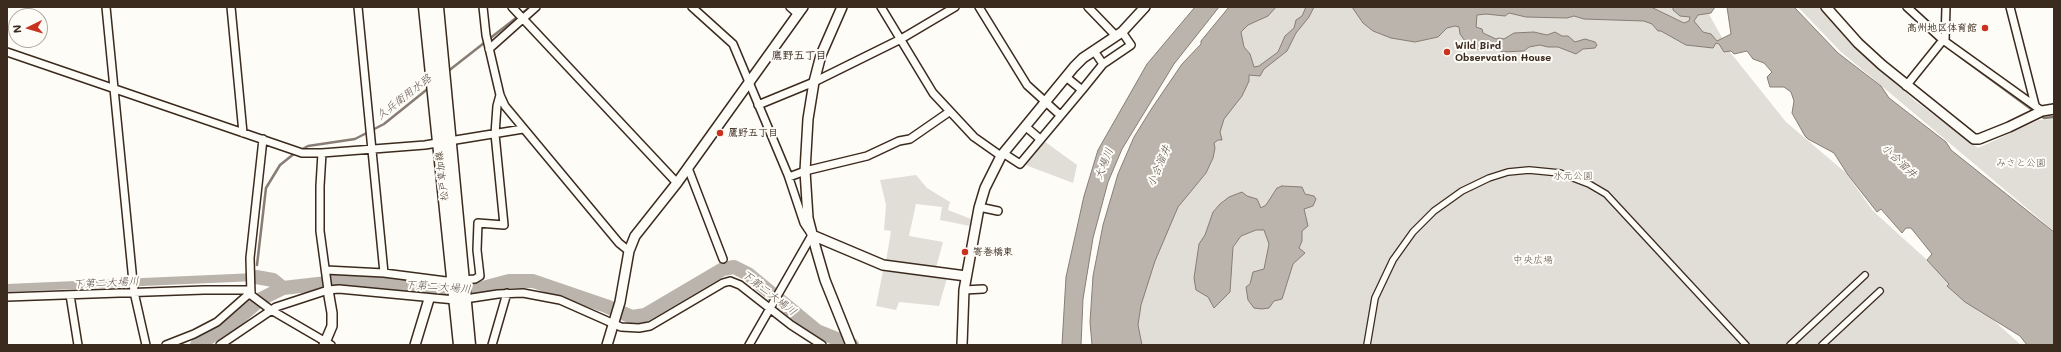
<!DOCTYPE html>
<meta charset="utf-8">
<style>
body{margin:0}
#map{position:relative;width:2061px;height:352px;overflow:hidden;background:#fdfcf7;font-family:Mali,sans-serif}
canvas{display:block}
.frame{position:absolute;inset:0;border:8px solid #3b2a1e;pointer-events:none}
.north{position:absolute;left:8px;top:8px;width:40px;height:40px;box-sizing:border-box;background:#fdfcf7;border:1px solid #afa8a0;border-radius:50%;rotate:265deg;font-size:11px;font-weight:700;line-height:16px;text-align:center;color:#3b2a1e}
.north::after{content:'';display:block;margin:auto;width:14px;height:18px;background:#c8321e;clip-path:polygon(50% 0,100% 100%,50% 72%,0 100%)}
</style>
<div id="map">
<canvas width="2061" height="352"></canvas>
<div class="frame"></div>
<div class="north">N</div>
</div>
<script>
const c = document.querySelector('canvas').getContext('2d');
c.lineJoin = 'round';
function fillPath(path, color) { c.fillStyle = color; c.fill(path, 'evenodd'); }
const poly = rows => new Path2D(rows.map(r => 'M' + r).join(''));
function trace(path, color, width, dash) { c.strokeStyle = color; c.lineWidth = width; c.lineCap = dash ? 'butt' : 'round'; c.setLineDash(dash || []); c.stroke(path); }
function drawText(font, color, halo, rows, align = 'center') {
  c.font = font + ' Mali,"Klee One",sans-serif'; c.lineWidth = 4; c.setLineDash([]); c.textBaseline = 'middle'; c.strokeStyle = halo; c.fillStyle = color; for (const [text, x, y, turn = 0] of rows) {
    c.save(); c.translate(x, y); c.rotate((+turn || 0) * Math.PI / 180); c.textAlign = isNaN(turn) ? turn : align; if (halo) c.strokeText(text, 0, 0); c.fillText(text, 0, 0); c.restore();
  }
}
fillPath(poly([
 [1266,7,1705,7,1730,52,1786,122,1845,172,1873,211,2021,345,1126,345,1174,167,1237,35],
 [1798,7,1820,7,1855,46,1914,100,1978,148,2039,120,2054,119,2054,231,1840,51],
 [1044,141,1077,165,1073,183,1023,164,1037,144,1041,145],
 [916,175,927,188,950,202,948,210,971,219,970,226,940,220,942,207,916,204,909,236,943,242,936,268,886,261,891,231,884,230,886,205,880,180],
 [883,271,947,278,939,306,899,302,896,310,876,306]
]), '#e1ded7');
const water = poly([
 [1195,7,1219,7,1174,64,1122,149,1108,182,1093,238,1083,299,1081,345,1062,345,1066,277,1084,196,1098,150,1147,64,1195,7],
 [1229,7,1276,7,1268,16,1248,25,1241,32,1244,47,1250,54,1254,67,1259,66,1278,52,1285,36,1294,28,1296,20,1302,16,1306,7,1314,7,1309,17,1296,33,1287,51,1264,69,1260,76,1249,75,1249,81,1242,96,1224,119,1220,132,1222,140,1218,140,1214,143,1215,148,1213,158,1206,173,1178,207,1155,261,1141,305,1138,325,1142,345,1092,345,1090,322,1093,276,1103,225,1118,174,1134,137,1152,108,1182,64,1201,44,1201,41,1229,7],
 [1352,7,1651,7,1684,23,1689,21,1690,17,1680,16,1673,10,1673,7,1715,7,1711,13,1698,15,1694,21,1703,32,1711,34,1717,41,1731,34,1727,7,1794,7,1838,53,1881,86,1889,98,1946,142,1951,150,2054,232,2054,345,2027,345,2020,336,1965,302,1947,286,1949,284,1927,260,1932,254,1911,228,1906,228,1902,233,1881,209,1877,212,1848,175,1834,153,1808,139,1805,136,1792,113,1794,101,1791,92,1784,87,1770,87,1767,77,1772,72,1764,63,1753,59,1747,51,1734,54,1731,51,1724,52,1719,44,1716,43,1713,48,1686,45,1661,31,1658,31,1652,24,1644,21,1584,19,1574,16,1567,18,1526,17,1509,13,1505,16,1486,14,1477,15,1476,27,1482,29,1483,33,1496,39,1499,38,1504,39,1514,33,1534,32,1547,35,1555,32,1562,36,1568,36,1575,42,1585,39,1595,42,1597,45,1595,48,1583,49,1576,54,1558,47,1548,47,1540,45,1529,47,1524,51,1502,52,1498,49,1481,50,1470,48,1460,34,1459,27,1455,26,1447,28,1438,37,1415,42,1391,38,1373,31,1363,23,1352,7],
 [1282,186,1302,187,1305,194,1314,196,1316,199,1313,206,1304,209,1308,226,1302,231,1302,241,1299,248,1305,253,1293,264,1282,299,1274,301,1269,308,1262,309,1254,308,1248,300,1246,287,1250,284,1253,272,1264,269,1269,244,1264,230,1256,230,1241,236,1233,247,1230,292,1214,308,1208,297,1196,290,1194,278,1199,244,1205,235,1213,212,1220,204,1229,197,1242,192,1247,196,1257,199,1261,208,1266,205,1277,188,1282,186]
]);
fillPath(water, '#bbb4ad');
trace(water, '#887d74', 1);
trace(poly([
 [1922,25,1939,41],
 [1959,56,2035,112],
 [447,72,530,7],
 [2039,115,2044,118,2054,117],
 [299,151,308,146,355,139,384,124,430,87],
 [257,265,266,188,280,165,295,153]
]), '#887d74', 2.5);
trace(poly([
 [7,288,256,277]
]), '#bbb4ad', 8);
trace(poly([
 [256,277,273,280,283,288],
 [197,345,233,323,261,299,283,288,353,280,445,289,479,289,509,281,533,281,606,306,632,317,645,315,723,269,734,267,748,274,817,331,852,345]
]), '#bbb4ad', 14);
const pedestrian = poly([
 [1367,345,1375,298,1393,260,1413,232,1434,211,1462,191,1489,178,1508,172,1529,170,1560,173,1589,184,1606,194,1746,345],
 [1790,345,1865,275],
 [1822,345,1880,291]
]);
const minor = poly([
 [106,7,134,292,146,345],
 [231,7,243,133],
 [358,7,384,273],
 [483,7,486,35,500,95,505,106,619,243,629,251],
 [512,7,677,183],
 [692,7,733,44,788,175,804,223,812,235,749,345],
 [790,7,798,14],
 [881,7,933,93,974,137,1001,156],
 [979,7,1027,85,1060,115],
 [1088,7,1116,36],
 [1907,7,1943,40,2042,111],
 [2010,7,2035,105],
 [1945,41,1946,7],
 [489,49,536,7],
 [1094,51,1103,64],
 [7,52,302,153,322,153,425,145,523,129],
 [1906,86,1943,40],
 [1082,90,1103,64,1131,45,1122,32],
 [758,105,814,82,901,39,955,7],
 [1025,126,1040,139],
 [263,139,250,258,251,295,271,310,331,345],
 [322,153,320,186,320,231,328,290],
 [1003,153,1020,164,1082,90,1066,77],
 [688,168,723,259],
 [789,177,805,171,867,156,899,141,910,139,949,112],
 [979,207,998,211],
 [326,270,384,273,446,281,453,280],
 [463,280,475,279,480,276,477,250,478,223,504,225,495,134,497,106,500,95],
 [964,290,983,289],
 [70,295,78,345],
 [7,297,204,290,251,290],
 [465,299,498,294,523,293,560,300,621,327,639,328,650,326,723,283,730,281,740,285,791,325,822,345],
 [166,345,194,334,217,322,251,292],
 [220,345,276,307,328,290,339,289,455,300],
 [492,345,507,293]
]);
const tertiary = poly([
 [842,7,821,55,814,82,808,119,805,171,808,218,816,249,825,280,851,345],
 [1826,7,1858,43,1882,65,1974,139,1979,139,2009,127,2042,111,2054,109],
 [812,235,883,265,966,276],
 [324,345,332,326,332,313,328,290],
 [415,345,429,299],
 [607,345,620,302,629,251,635,236,677,183,803,7],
 [962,345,964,290,979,208,985,188,1001,156,1074,67,1083,58,1122,32,1145,7]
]);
const primary = poly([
 [425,7,460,345],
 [437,7,469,345]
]);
trace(pedestrian, '#3b2a1e', 8);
trace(minor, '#3b2a1e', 10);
trace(tertiary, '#3b2a1e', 12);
trace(primary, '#3b2a1e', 15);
trace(pedestrian, '#fdfcf7', 5.5);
trace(minor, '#fdfcf7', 7);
trace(tertiary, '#fdfcf7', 9);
trace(primary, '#fdfcf7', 12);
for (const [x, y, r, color] of [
 [1985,28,4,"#c8321e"],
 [1447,52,4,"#c8321e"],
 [720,133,4,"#c8321e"],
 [965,252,4,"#c8321e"]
]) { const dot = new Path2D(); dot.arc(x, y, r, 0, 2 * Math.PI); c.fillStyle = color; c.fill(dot); trace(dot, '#fdfcf7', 1.5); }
drawText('bold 10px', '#3b2a1e', '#fdfcf7', [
 ["高州地区体育館",1977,28,"right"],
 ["Wild Bird",1455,46],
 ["Observation House",1455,58],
 ["鷹野五丁目",728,133],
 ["寄巻橋東",973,252]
], 'left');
drawText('10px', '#64574c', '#fdfcf7', [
 ["みさと公園",2021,163],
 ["水元公園",1573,176],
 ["中央広場",1533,260]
]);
drawText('10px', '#3b2a1e', '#fdfcf7', [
 ["松戸草加線",442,176,-97]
]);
drawText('bold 11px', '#3b2a1e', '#fdfcf7', [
 ["鷹野五丁目",799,56]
]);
drawText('italic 11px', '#615349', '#fdfcf7', [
 ["久兵衛用水路",404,97,-38],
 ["小合溜井",1899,161,44],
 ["大場川",1104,164,-69],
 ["小合溜井",1159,166,-67],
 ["下第二大場川",106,283,-3],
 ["下第二大場川",438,287,4],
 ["下第二大場川",769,293,38]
]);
</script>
